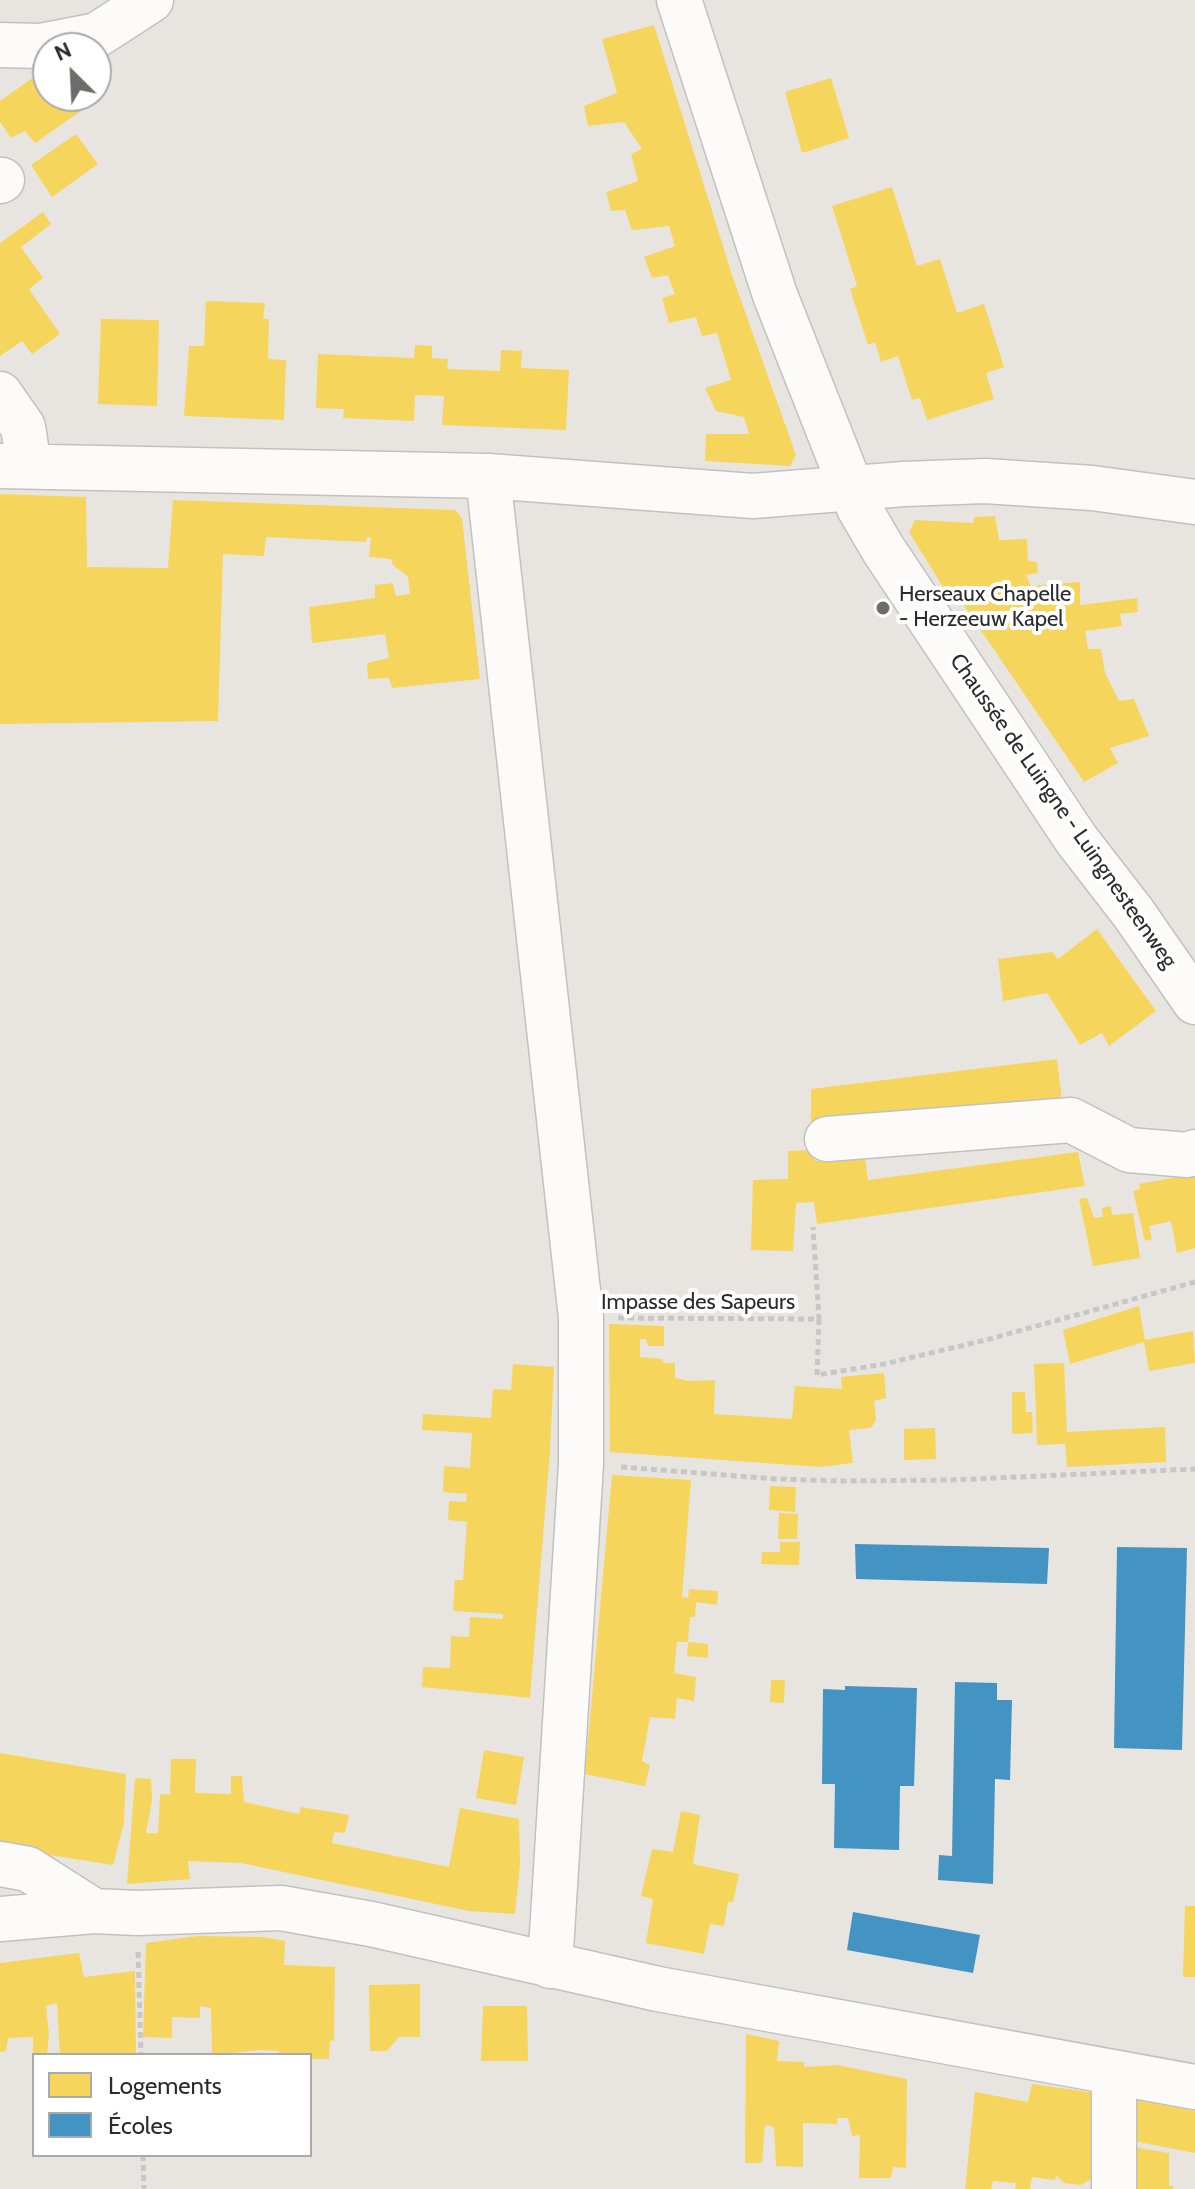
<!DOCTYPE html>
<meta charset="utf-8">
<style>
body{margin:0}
#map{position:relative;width:1195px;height:2189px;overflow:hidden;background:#e8e5e0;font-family:Cabin,sans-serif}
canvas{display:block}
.legend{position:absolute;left:32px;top:2053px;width:280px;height:104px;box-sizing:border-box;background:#fff;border:2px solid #aaa;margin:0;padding:10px 14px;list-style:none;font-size:24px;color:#2b2b2b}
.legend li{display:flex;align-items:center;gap:16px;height:40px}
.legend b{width:40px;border:2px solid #aaa}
.north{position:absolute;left:32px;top:32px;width:80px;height:80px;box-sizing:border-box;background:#fff;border:2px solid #aaa;border-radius:50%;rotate:336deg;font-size:22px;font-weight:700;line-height:32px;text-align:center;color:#2b2b2b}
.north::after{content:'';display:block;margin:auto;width:28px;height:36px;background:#6d6c6a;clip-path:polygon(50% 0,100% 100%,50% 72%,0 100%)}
</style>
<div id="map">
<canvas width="1195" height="2189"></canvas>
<ul class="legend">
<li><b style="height:22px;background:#f6d55c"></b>Logements</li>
<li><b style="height:22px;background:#4393c3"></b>Écoles</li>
</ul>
<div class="north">N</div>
</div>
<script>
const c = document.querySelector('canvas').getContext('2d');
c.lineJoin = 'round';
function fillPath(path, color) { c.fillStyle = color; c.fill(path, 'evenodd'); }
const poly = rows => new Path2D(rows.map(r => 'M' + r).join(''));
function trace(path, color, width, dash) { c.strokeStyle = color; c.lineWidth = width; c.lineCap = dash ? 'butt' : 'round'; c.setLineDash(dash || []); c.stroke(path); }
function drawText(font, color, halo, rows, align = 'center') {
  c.font = font + ' Cabin,sans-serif'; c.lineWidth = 8; c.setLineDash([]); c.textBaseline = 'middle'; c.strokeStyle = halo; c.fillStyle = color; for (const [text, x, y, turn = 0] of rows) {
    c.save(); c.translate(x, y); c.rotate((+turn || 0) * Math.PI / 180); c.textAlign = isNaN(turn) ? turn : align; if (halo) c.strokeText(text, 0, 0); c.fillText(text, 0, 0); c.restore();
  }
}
fillPath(poly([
 [654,25,732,275,796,455,790,466,705,461,706,434,749,434,744,417,716,411,705,388,731,380,717,333,702,336,696,317,669,323,662,298,675,294,668,275,652,278,644,257,675,246,669,226,632,230,625,210,611,211,606,192,638,181,631,154,642,149,624,122,588,126,584,106,617,93,602,39],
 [48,67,48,96,70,96,81,111,35,143,25,131,11,138,0,122,0,101],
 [831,78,849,138,802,153,785,92],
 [76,134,98,164,52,197,31,165],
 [892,187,917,266,940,259,957,313,984,304,1004,367,986,373,994,399,927,420,920,398,912,400,898,356,881,362,875,342,868,345,850,289,857,286,832,206],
 [43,212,51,224,21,247,43,278,29,289,60,334,32,354,22,341,0,356,0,243],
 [206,301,265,303,263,319,269,319,268,359,286,360,284,420,184,416,189,346,204,346],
 [101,319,159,320,157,406,98,404],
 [415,345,432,346,432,358,448,359,447,369,500,371,501,350,522,351,521,368,569,370,566,430,442,425,444,396,415,395,414,421,343,418,344,409,316,408,318,354,414,358],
 [0,494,86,497,87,567,168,568,173,500,455,510,462,518,480,679,392,688,389,678,368,679,367,663,389,658,385,634,312,643,309,607,375,598,375,585,393,583,396,596,410,594,408,577,393,565,391,559,369,557,371,537,367,537,366,542,266,537,264,556,223,554,218,721,0,724],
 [995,516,999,540,1027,539,1028,560,1037,563,1038,573,1026,575,1031,586,1080,582,1080,605,1137,598,1138,612,1120,614,1122,626,1085,631,1088,649,1101,649,1105,673,1119,701,1134,699,1149,736,1110,748,1118,763,1084,782,961,601,955,595,948,595,909,532,915,520,974,523,974,517],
 [1097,929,1156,1011,1109,1046,1102,1033,1080,1045,1047,993,1003,1001,998,959,1052,952,1058,959],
 [1057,1059,1062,1100,811,1130,811,1089],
 [814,1150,815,1161,865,1158,868,1180,1078,1152,1085,1186,817,1224,814,1202,796,1203,793,1251,751,1250,753,1180,788,1179,788,1151],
 [1195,1174,1195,1248,1177,1253,1171,1221,1149,1226,1152,1239,1145,1241,1133,1191,1140,1189,1139,1184],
 [1087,1198,1094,1218,1103,1217,1102,1208,1111,1206,1112,1215,1133,1213,1140,1258,1093,1266,1079,1199],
 [1139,1306,1145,1340,1193,1331,1195,1363,1149,1371,1144,1342,1070,1364,1063,1330],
 [609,1324,664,1326,664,1346,648,1346,646,1339,640,1339,640,1357,662,1359,664,1363,675,1363,675,1378,688,1381,715,1380,714,1414,792,1419,795,1386,842,1389,841,1377,884,1373,886,1398,874,1401,876,1420,871,1428,849,1430,853,1463,820,1467,610,1452],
 [1064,1363,1067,1432,1165,1427,1166,1462,1067,1467,1065,1444,1037,1445,1034,1364],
 [513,1364,554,1367,550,1450,530,1698,422,1687,423,1667,450,1668,451,1636,469,1637,470,1617,503,1619,503,1614,453,1611,455,1580,463,1580,467,1522,448,1520,449,1501,466,1502,467,1494,443,1492,444,1466,470,1468,472,1433,422,1430,423,1414,491,1418,493,1389,511,1390],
 [1012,1392,1025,1392,1026,1412,1032,1412,1033,1433,1012,1434],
 [935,1428,936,1459,904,1460,904,1429],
 [612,1475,691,1480,682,1597,688,1598,689,1589,718,1591,717,1605,696,1602,695,1617,690,1617,688,1642,708,1644,708,1658,687,1656,688,1642,677,1642,674,1673,696,1677,694,1701,677,1698,675,1719,650,1717,642,1761,650,1765,645,1786,585,1774],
 [770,1486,796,1487,795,1512,769,1510],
 [779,1513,798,1514,797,1539,778,1539],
 [780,1542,800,1542,799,1565,761,1564,762,1552,780,1552],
 [771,1680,785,1680,784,1703,770,1702],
 [484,1750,524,1757,516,1805,476,1798],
 [0,1753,126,1774,124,1823,113,1865,0,1847],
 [171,1759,196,1759,195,1793,231,1794,231,1776,242,1776,244,1802,299,1814,301,1807,349,1815,345,1833,334,1832,332,1843,449,1867,460,1808,519,1819,520,1864,515,1914,469,1911,241,1863,188,1861,190,1879,127,1884,135,1778,151,1779,152,1800,146,1833,158,1833,160,1794,170,1795],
 [681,1811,700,1815,693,1864,739,1874,733,1902,728,1902,724,1926,710,1924,704,1954,646,1943,653,1899,641,1896,652,1849,673,1852],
 [1185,1906,1195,1906,1195,1977,1183,1977],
 [198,1936,262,1937,285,1941,284,1965,335,1967,334,2040,330,2041,329,2059,310,2059,310,2055,280,2055,279,2051,260,2050,212,2055,211,2008,200,2006,200,2018,172,2017,172,2038,143,2037,146,1943],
 [79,1953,84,1977,135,1971,136,2055,60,2055,57,2003,46,2006,49,2035,47,2055,33,2055,33,2037,8,2038,6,2051,0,2052,0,1963],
 [420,1984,420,2037,399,2037,387,2051,370,2051,369,1985],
 [483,2006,527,2006,528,2061,481,2061],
 [746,2034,779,2041,777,2061,804,2062,804,2067,837,2065,907,2079,906,2168,893,2167,891,2178,859,2178,860,2135,852,2136,848,2118,837,2118,837,2124,803,2123,803,2167,776,2166,774,2127,765,2125,762,2163,745,2163],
 [1032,2084,1109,2095,1091,2179,1081,2185,1064,2183,1056,2175,1055,2180,1032,2177,1030,2189,1015,2189,1016,2183,993,2181,991,2189,965,2189,975,2092,1028,2102],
 [1130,2098,1195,2109,1195,2153,1128,2140],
 [1128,2146,1169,2153,1169,2186,1173,2186,1173,2189,1129,2189]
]), '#f6d55c');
fillPath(poly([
 [855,1544,1049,1548,1047,1584,856,1579],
 [1117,1547,1187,1548,1182,1750,1114,1748],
 [955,1682,997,1683,997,1700,1012,1700,1010,1780,995,1779,993,1884,938,1880,939,1855,952,1856],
 [845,1686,917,1688,914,1786,900,1786,899,1850,834,1848,835,1784,822,1784,823,1689,845,1690],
 [853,1912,980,1935,973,1973,847,1950]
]), '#4393c3');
const minor = poly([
 [679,0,775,295,859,508,883,549,1076,839,1134,914,1195,1002],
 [0,45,40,46,97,35,151,0],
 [0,181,2,180],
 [0,394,23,427,29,466],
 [0,466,488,476,753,496,904,484,985,481,1092,488,1195,502],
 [488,476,581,1318,581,1464,550,1966],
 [827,1139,1071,1120,1129,1150,1188,1155,1195,1152],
 [0,1864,28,1869,94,1911],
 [0,1919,94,1911,137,1913,281,1908,371,1924,658,1989,1195,2087],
 [1114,2073,1114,2189]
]);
trace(minor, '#c2c1c1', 47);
trace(poly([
 [618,1318,819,1319,813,1227],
 [819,1319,817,1375,884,1364,986,1340,1195,1282],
 [621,1467,777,1479,841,1481,952,1480,1195,1469],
 [138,1952,141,2055],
 [143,2155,144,2189]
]), '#c8c7c7', 5, [6, 4]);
trace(minor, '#fcfbfa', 44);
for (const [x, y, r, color] of [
 [883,608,8,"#6d6c6a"]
]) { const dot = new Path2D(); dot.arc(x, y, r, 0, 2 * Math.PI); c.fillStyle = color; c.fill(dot); trace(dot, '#fff', 3); }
drawText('22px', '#2b2b2b', '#fff', [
 ["Herseaux Chapelle",899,595],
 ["- Herzeeuw Kapel",899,620]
], 'left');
drawText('22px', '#2b2b2b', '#fff', [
 ["Chaussée de Luingne - Luingnesteenweg",1063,811,55],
 ["Impasse des Sapeurs",698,1303]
]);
</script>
